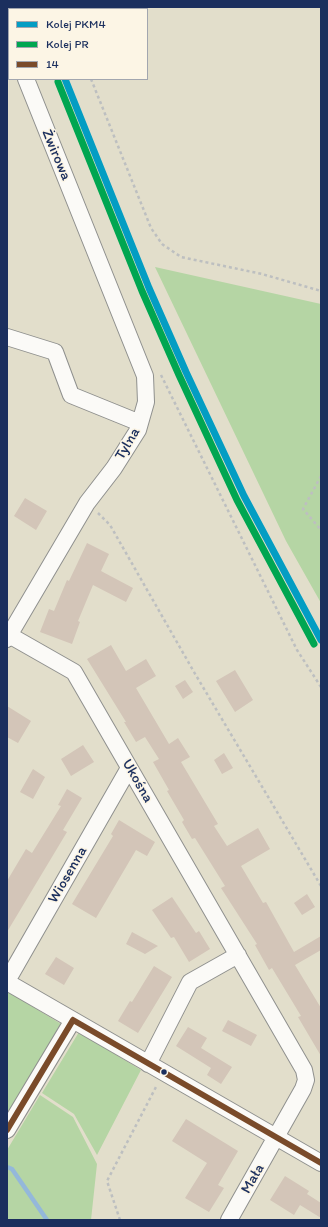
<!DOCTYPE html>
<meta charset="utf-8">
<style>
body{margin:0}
#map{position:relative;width:328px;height:1227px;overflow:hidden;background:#e2decb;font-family:Itim,sans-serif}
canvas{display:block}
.frame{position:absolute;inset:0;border:8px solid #1b2f5e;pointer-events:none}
.legend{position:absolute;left:8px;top:8px;width:140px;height:72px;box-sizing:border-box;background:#fcf5e5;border:1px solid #a2a6af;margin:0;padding:5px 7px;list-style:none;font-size:12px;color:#1b2f5e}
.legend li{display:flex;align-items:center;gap:8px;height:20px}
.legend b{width:20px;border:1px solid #a2a6af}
</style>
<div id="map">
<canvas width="328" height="1227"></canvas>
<div class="frame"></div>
<ul class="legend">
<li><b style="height:5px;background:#039dc3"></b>Kolej PKM4</li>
<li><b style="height:5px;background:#00a651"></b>Kolej PR</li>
<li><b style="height:5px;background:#7a4b2a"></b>14</li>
</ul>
</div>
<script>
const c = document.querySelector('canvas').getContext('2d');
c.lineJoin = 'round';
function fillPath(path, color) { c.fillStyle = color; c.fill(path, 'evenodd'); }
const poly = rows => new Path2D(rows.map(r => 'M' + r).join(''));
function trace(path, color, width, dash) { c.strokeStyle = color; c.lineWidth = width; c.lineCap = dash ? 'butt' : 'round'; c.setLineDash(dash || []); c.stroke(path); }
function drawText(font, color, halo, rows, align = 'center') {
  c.font = font + ' Itim,sans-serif'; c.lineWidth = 3; c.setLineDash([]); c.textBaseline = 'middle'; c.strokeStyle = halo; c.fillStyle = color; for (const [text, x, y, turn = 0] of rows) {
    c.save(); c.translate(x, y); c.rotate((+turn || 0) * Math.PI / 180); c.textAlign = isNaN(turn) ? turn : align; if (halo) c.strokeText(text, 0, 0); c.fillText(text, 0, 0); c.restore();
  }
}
fillPath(poly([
 [155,267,321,304,321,603,286,541],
 [7,991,66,1027,7,1126],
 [79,1032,141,1070,97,1155,74,1114,42,1093],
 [40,1095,73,1117,97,1164,91,1220,7,1220,7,1150]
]), '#b5d5a4');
trace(poly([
 [7,1167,12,1169,47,1220]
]), '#94b8da', 4.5);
fillPath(poly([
 [25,498,47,511,36,530,14,516],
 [87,543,109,554,101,571,133,588,126,602,93,585,78,621,80,622,72,644,40,632,49,609,54,611,67,580,69,581],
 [111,645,126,671,146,659,156,676,136,688,169,744,178,738,190,757,181,762,218,824,214,826,227,846,258,828,270,849,241,866,263,903,266,902,294,952,321,936,321,950,295,965,321,1008,321,1056,298,1017,301,1016,272,968,269,970,255,945,257,944,221,888,225,886,195,838,192,839,182,822,184,820,167,791,169,790,153,762,159,759,145,737,136,742,124,722,126,722,87,659],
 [235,670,253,700,235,712,216,681],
 [185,680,193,692,183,699,175,686],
 [7,706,31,721,18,743,7,737],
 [83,745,94,762,71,776,61,759],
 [224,753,233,768,222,774,214,760],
 [33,769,45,777,33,799,20,792],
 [67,789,82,798,63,830,67,832,7,932,7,881,26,849,32,853,61,806,58,805],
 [119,820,155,842,147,856,136,850,96,918,72,904,113,836,111,834],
 [307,894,315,907,302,915,294,903],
 [172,897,196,933,199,931,210,949,189,962,174,937,171,938,152,910],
 [132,932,158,946,145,954,126,944],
 [56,957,74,968,64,985,45,974],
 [154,966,172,977,138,1033,118,1021,130,1001,132,1002],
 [228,1020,257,1035,251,1046,222,1031],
 [188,1027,207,1038,201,1048,232,1067,221,1084,207,1075,211,1068,176,1046],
 [186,1119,238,1151,218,1185,224,1188,209,1212,185,1198,207,1163,172,1141],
 [285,1176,309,1191,307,1194,321,1203,321,1218,300,1205,294,1215,270,1200]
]), '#d3c5b8');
const street = poly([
 [7,31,9,36],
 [7,337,55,352,71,395,140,423],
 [9,635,74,672,304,1070,306,1080,303,1089,229,1220],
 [7,639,87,503,114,468,138,430,146,402,145,376,26,79],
 [7,981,129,768],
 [7,982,321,1163],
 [148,1064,190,982,238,955],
 [7,1130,73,1020]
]);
trace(street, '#8f908e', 18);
trace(poly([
 [62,7,62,9],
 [91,79,151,228,162,244,181,257,262,274,321,291],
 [161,375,297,650,321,687],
 [321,476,303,509,321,530],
 [98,513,110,525,194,672,321,886],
 [120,1220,107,1181,157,1085]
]), '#bdbfc0', 2.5, [3, 3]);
trace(street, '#fbfaf7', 16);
trace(poly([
 [73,1020,321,1163],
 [7,1130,73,1020]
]), '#7a4b2a', 6);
trace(poly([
 [65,79,149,288,186,372,244,496,321,640]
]), '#039dc3', 7);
trace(poly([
 [58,82,142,291,179,375,237,500,314,644]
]), '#00a651', 7);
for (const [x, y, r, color] of [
 [164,1072,3.5,"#1b2f5e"]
]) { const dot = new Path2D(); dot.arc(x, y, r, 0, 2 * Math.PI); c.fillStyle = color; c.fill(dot); trace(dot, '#fcf5e5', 1.5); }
drawText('15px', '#1b2f5e', '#fcf5e5', [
 ["Żwirowa",56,155,67],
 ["Tylna",128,444,-60],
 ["Ukośna",137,781,60],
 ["Wiosenna",68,875,-60],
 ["Mała",253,1179,-60]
]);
</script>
